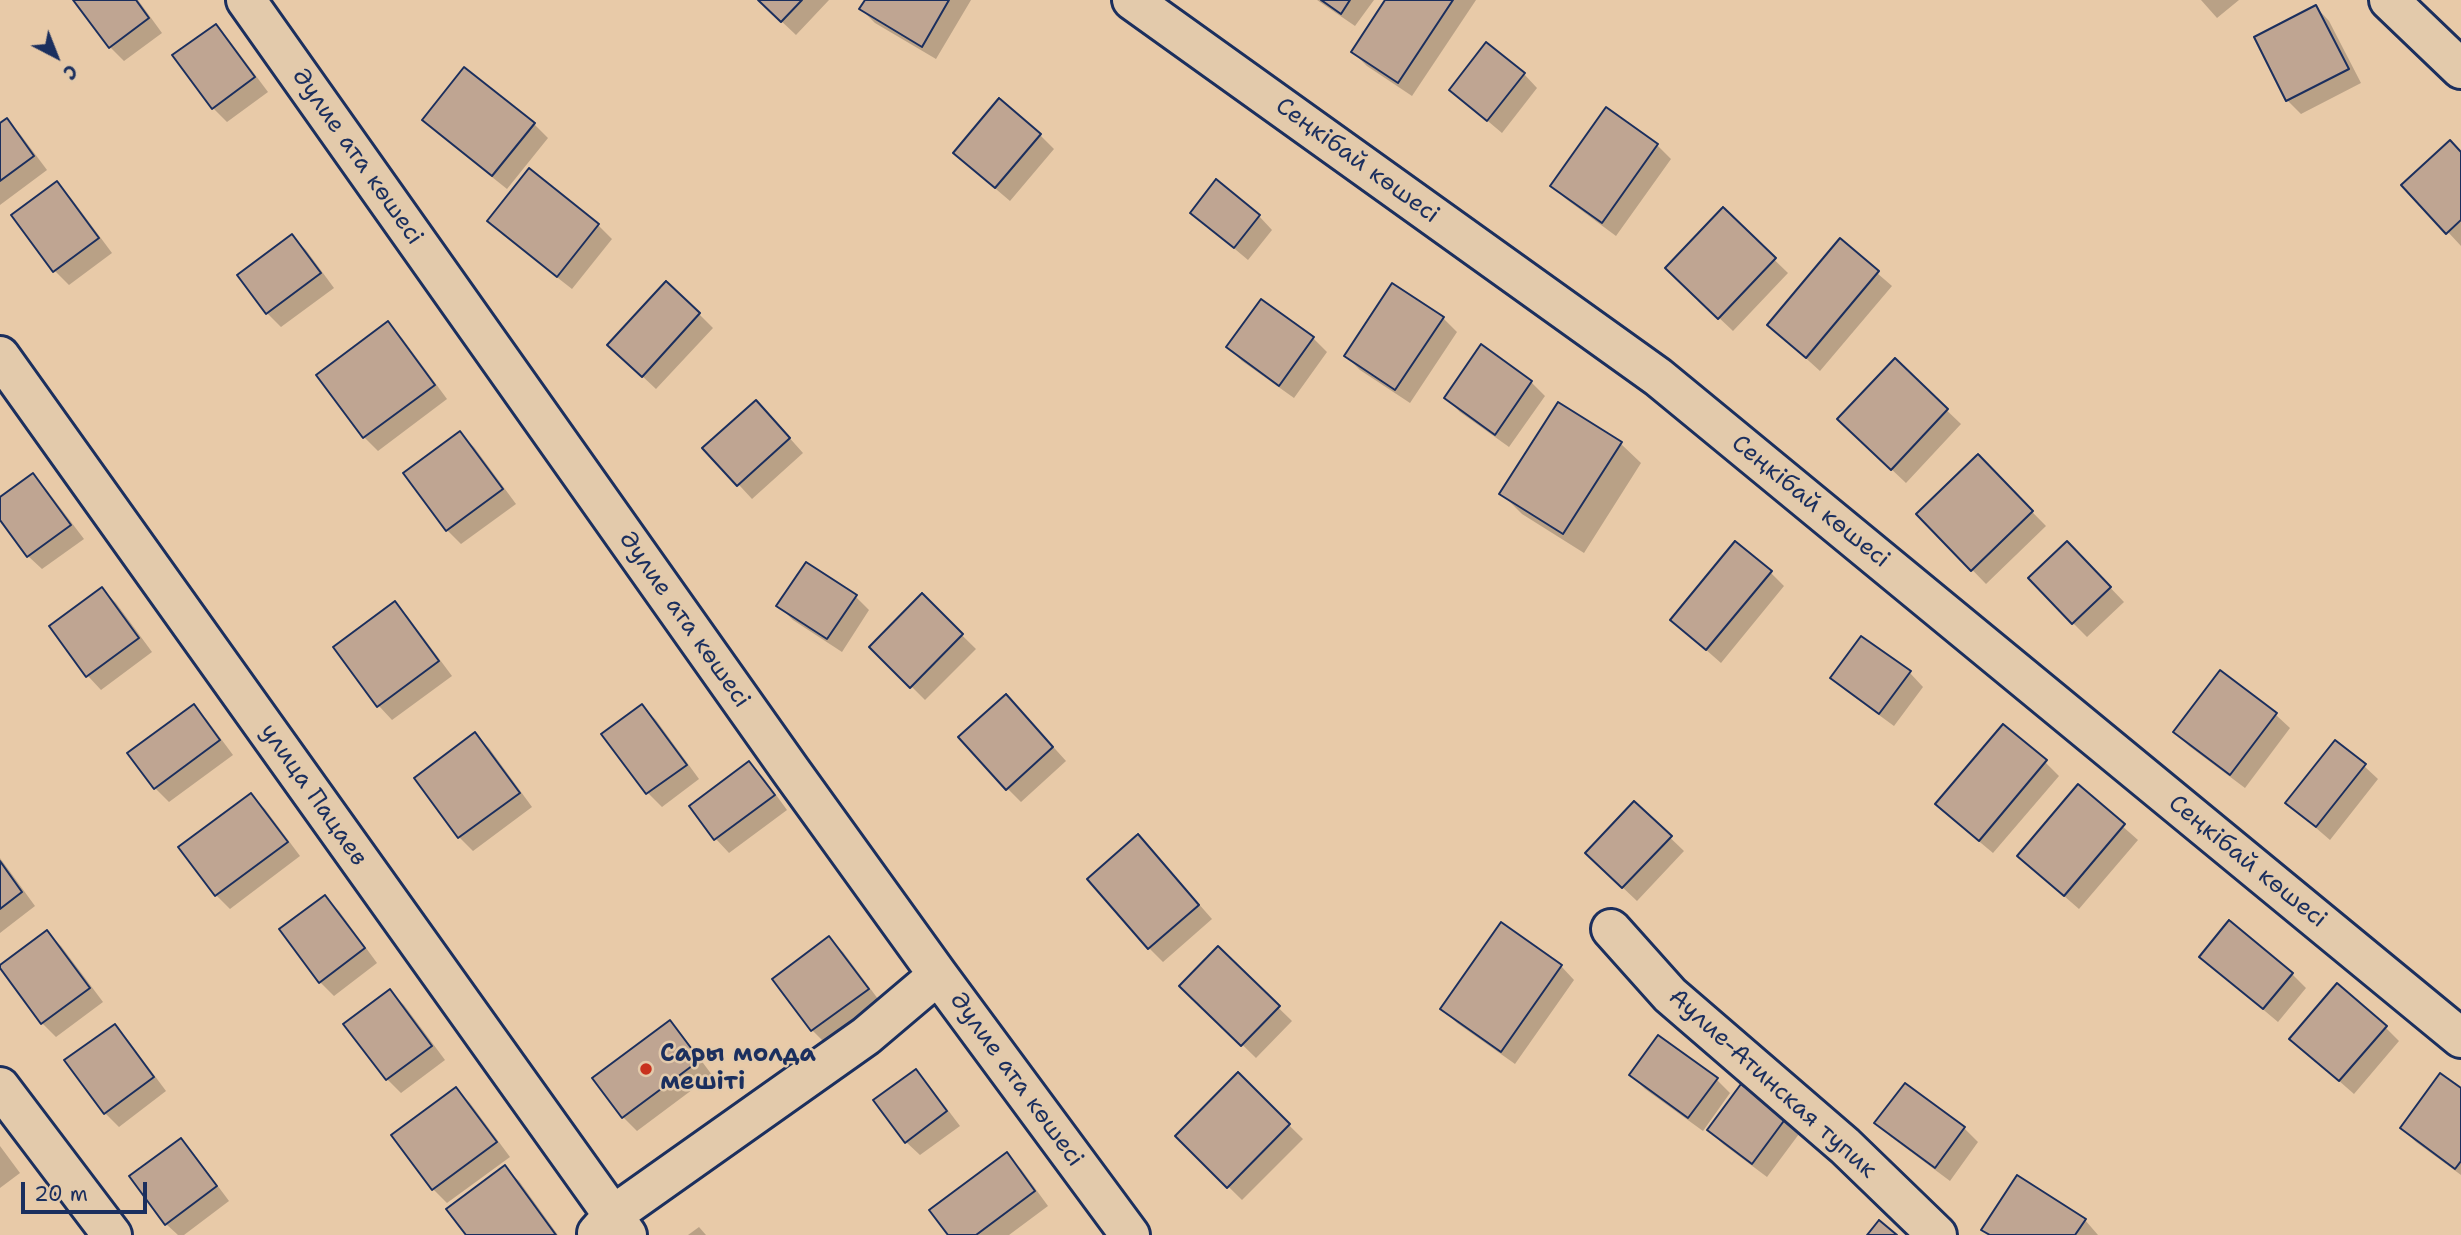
<!DOCTYPE html>
<meta charset="utf-8">
<style>
body{margin:0}
#map{position:relative;width:2461px;height:1235px;overflow:hidden;background:#e8caa8;font-family:"Shantell Sans",sans-serif}
canvas{display:block}
.north{position:absolute;left:21px;top:21px;width:70px;height:70px;-webkit-text-stroke:5px #e3caab;paint-order:stroke;rotate:138deg;font-size:19px;font-weight:700;line-height:28px;text-align:center;color:#1b2f5e}
.north::after{content:'';display:block;margin:auto;width:24px;height:32px;background:#1b2f5e;clip-path:polygon(50% 0,100% 100%,50% 72%,0 100%)}
.scale{position:absolute;left:21px;top:1182px;width:126px;height:32px;box-sizing:border-box;border:4px solid #1b2f5e;border-top:0;padding-left:9px;font-size:21px;line-height:24px;white-space:nowrap;color:#1b2f5e;-webkit-text-stroke:5px #e3caab;paint-order:stroke}
</style>
<div id="map">
<canvas width="2461" height="1235"></canvas>
<div class="north">С</div>
<div class="scale">20 m</div>
</div>
<script>
const c = document.querySelector('canvas').getContext('2d');
c.lineJoin = 'round';
function fillPath(path, color) { c.fillStyle = color; c.fill(path, 'evenodd'); }
const poly = rows => new Path2D(rows.map(r => 'M' + r).join(''));
function trace(path, color, width, dash) { c.strokeStyle = color; c.lineWidth = width; c.lineCap = dash ? 'butt' : 'round'; c.setLineDash(dash || []); c.stroke(path); }
function drawText(font, color, halo, rows, align = 'center') {
  c.font = font + ' "Shantell Sans",sans-serif'; c.lineWidth = 5; c.setLineDash([]); c.textBaseline = 'middle'; c.strokeStyle = halo; c.fillStyle = color; for (const [text, x, y, turn = 0] of rows) {
    c.save(); c.translate(x, y); c.rotate((+turn || 0) * Math.PI / 180); c.textAlign = isNaN(turn) ? turn : align; if (halo) c.strokeText(text, 0, 0); c.fillText(text, 0, 0); c.restore();
  }
}
fillPath(poly([
 [76,0,138,0,162,33,124,61,110,47],
 [759,0,829,0,796,35],
 [867,0,971,0,936,59,875,23,861,9],
 [1317,0,1374,0,1355,26],
 [1387,0,1476,0,1412,96,1367,66,1353,52],
 [2201,0,2239,0,2217,18],
 [2316,7,2329,21,2361,83,2301,114,2287,100],
 [215,26,229,40,268,92,227,122,213,108,174,56],
 [1524,74,1537,88,1502,133,1451,90],
 [6,120,20,134,47,170,0,205,0,125],
 [424,120,534,124,548,138,507,189,438,134],
 [1040,135,1054,149,1010,201,970,167],
 [1657,145,1671,159,1616,236,1566,199,1552,185],
 [2461,154,2461,246,2448,232],
 [57,184,71,198,112,253,69,285,55,271,14,216],
 [1723,210,1788,273,1733,331,1681,282],
 [1192,213,1259,216,1272,230,1248,260],
 [489,221,598,225,612,239,572,289,503,235],
 [292,236,306,250,334,288,281,327,267,313],
 [1840,241,1892,286,1820,371,1769,325],
 [1261,301,1313,338,1327,352,1294,398,1242,361,1228,347],
 [699,314,713,328,656,389,624,359],
 [1443,318,1457,332,1410,403,1360,370,1346,356],
 [388,324,402,338,447,399,378,451,364,437],
 [1895,361,1961,424,1906,483,1853,433],
 [1531,382,1545,396,1509,447,1460,412,1446,398],
 [770,416,803,453,752,499,705,448],
 [460,434,474,447,516,504,461,544,447,530],
 [1620,443,1641,463,1584,553,1522,514,1502,494],
 [1978,457,2046,526,1986,584,1918,514],
 [33,475,46,489,84,539,42,569,28,556,0,517,0,499],
 [2081,557,2124,602,2087,637,2073,623],
 [1770,572,1784,586,1721,663,1672,620],
 [102,589,116,603,152,652,101,690,88,676],
 [855,596,869,610,842,652,793,620,779,606],
 [922,596,976,649,925,700,872,647],
 [395,603,408,617,452,676,392,720,379,706],
 [1910,673,1923,687,1894,726,1846,691,1832,678],
 [2220,673,2276,715,2290,728,2245,788,2189,746,2175,732],
 [194,706,207,720,233,755,169,802,155,788,130,753],
 [642,706,656,720,699,779,662,807,648,793,604,734],
 [1020,710,1066,761,1021,802,1007,788],
 [475,735,489,748,532,807,473,851,459,837],
 [2045,762,2059,776,1993,853,1951,818],
 [749,764,763,777,787,810,729,853,716,839,691,806],
 [2364,766,2378,779,2330,840,2287,803],
 [2078,787,2138,840,2079,909,2033,869],
 [251,795,265,809,300,856,230,909,216,895],
 [1634,803,1684,851,1637,901,1601,867],
 [1152,851,1212,919,1163,962,1149,948],
 [0,858,35,906,0,933],
 [325,897,339,911,377,963,334,996,320,982],
 [47,932,61,946,103,1002,56,1037,42,1023],
 [829,938,843,952,881,1003,826,1044,812,1030],
 [1218,949,1292,1021,1256,1058,1182,986],
 [1561,966,1574,980,1515,1064,1457,1023,1443,1009],
 [2216,970,2292,974,2306,988,2278,1022],
 [390,991,404,1005,445,1060,401,1093,387,1079],
 [669,1022,683,1036,712,1075,637,1131,623,1117],
 [114,1026,128,1040,166,1091,119,1127,105,1113],
 [2385,1027,2399,1041,2354,1094,2306,1052],
 [915,1071,929,1085,960,1126,920,1155,906,1142],
 [1238,1075,1303,1139,1242,1200,1177,1136],
 [1631,1075,1716,1079,1730,1093,1703,1131,1645,1089],
 [1741,1087,1785,1120,1799,1134,1767,1177,1723,1144,1709,1130],
 [456,1090,470,1103,510,1157,447,1203,433,1189,394,1135],
 [2461,1091,2461,1175,2416,1142,2402,1128],
 [1877,1123,1964,1128,1978,1142,1950,1181,1891,1137],
 [181,1140,194,1154,229,1201,184,1235,178,1235,166,1224],
 [0,1146,20,1173,0,1188],
 [1007,1155,1021,1169,1048,1206,1009,1235,950,1235],
 [505,1168,519,1181,558,1235,468,1235],
 [2085,1220,2098,1235,1989,1235,1984,1229],
 [699,1227,706,1235,688,1235]
]), '#0003');
const building = poly([
 [73,0,136,0,149,18,109,48,73,0],
 [758,0,802,0,781,22,758,0],
 [865,0,949,0,922,47,859,9,865,0],
 [1321,0,1350,0,1341,14,1321,0],
 [1385,0,1453,0,1398,83,1351,52,1385,0],
 [2316,5,2349,69,2286,101,2254,37,2316,5],
 [216,24,255,77,212,109,172,55,216,24],
 [1486,42,1525,73,1487,121,1449,90,1486,42],
 [464,67,535,123,492,176,422,120,464,67],
 [999,98,1041,134,995,188,953,153,999,98],
 [1606,107,1658,144,1602,223,1550,186,1606,107],
 [7,118,34,156,0,181,0,123,7,118],
 [2450,140,2461,152,2461,220,2446,234,2401,185,2450,140],
 [529,168,599,224,557,277,487,221,529,168],
 [1216,179,1260,215,1234,248,1190,213,1216,179],
 [57,181,99,238,53,272,11,215,57,181],
 [1723,207,1776,258,1718,319,1665,268,1723,207],
 [292,234,321,273,266,314,237,275,292,234],
 [1840,238,1879,271,1806,358,1767,325,1840,238],
 [666,281,700,313,642,377,607,345,666,281],
 [1392,283,1444,317,1395,390,1344,356,1392,283],
 [1261,299,1314,337,1279,386,1226,347,1261,299],
 [388,321,435,385,363,438,316,375,388,321],
 [1481,344,1532,381,1495,435,1444,398,1481,344],
 [1895,358,1948,409,1891,470,1837,419,1895,358],
 [756,400,790,438,737,486,702,448,756,400],
 [1558,402,1622,442,1563,534,1499,494,1558,402],
 [460,431,503,489,446,531,403,473,460,431],
 [1978,454,2033,511,1971,571,1916,514,1978,454],
 [33,473,71,525,27,557,0,520,0,497,33,473],
 [1735,541,1772,571,1706,650,1670,620,1735,541],
 [2067,541,2111,587,2072,624,2028,578,2067,541],
 [806,562,857,595,827,639,776,606,806,562],
 [102,587,139,638,86,677,49,626,102,587],
 [922,593,963,634,910,688,869,647,922,593],
 [395,601,439,661,377,707,333,647,395,601],
 [1861,636,1911,671,1879,714,1830,678,1861,636],
 [2220,670,2277,713,2230,775,2173,732,2220,670],
 [1006,694,1053,747,1006,790,958,737,1006,694],
 [194,704,220,740,154,789,127,753,194,704],
 [642,704,687,765,646,794,601,734,642,704],
 [2003,724,2047,760,1979,841,1935,804,2003,724],
 [475,732,520,793,458,838,414,778,475,732],
 [2335,740,2366,764,2316,827,2285,803,2335,740],
 [749,761,775,795,714,840,689,806,749,761],
 [2078,784,2125,824,2064,896,2017,856,2078,784],
 [251,793,288,842,215,896,178,847,251,793],
 [1634,801,1672,836,1622,888,1585,853,1634,801],
 [1138,834,1199,905,1148,949,1087,879,1138,834],
 [0,861,22,892,0,909,0,861],
 [325,895,365,948,319,983,279,929,325,895],
 [2229,920,2293,973,2263,1009,2199,957,2229,920],
 [1501,922,1562,965,1501,1052,1440,1009,1501,922],
 [47,930,90,988,41,1024,0,968,0,965,47,930],
 [829,936,869,989,811,1031,772,979,829,936],
 [1218,946,1280,1006,1241,1046,1179,986,1218,946],
 [2337,983,2387,1026,2339,1081,2289,1039,2337,983],
 [390,989,432,1046,386,1080,343,1024,390,989],
 [670,1020,700,1060,622,1118,592,1078,670,1020],
 [115,1024,154,1077,104,1114,64,1060,115,1024],
 [1658,1035,1718,1078,1688,1118,1629,1075,1658,1035],
 [916,1069,947,1111,905,1143,873,1100,916,1069],
 [1238,1072,1290,1124,1227,1188,1175,1136,1238,1072],
 [2440,1073,2461,1088,2461,1161,2455,1169,2400,1128,2440,1073],
 [1905,1083,1965,1127,1935,1168,1874,1123,1905,1083],
 [1741,1084,1786,1118,1752,1164,1707,1130,1741,1084],
 [456,1087,497,1142,432,1190,391,1135,456,1087],
 [181,1138,217,1186,165,1225,129,1176,181,1138],
 [1007,1152,1035,1191,976,1235,948,1235,929,1210,1007,1152],
 [505,1165,556,1235,466,1235,446,1209,505,1165],
 [2017,1175,2086,1219,2075,1235,1990,1235,1981,1230,2017,1175],
 [1879,1220,1897,1235,1867,1235,1879,1220]
]);
fillPath(building, '#bfa592');
trace(building, '#1b2f5e', 2);
const street = poly([
 [246,0,791,771,938,975,1130,1235],
 [1132,0,1658,377,2461,1038],
 [2389,0,2461,69],
 [0,356,627,1235],
 [1611,929,1670,995,1845,1146,1937,1235],
 [0,1087,112,1235],
 [597,1233,613,1215,866,1036,938,975]
]);
trace(street, '#1b2f5e', 44);
trace(street, '#e3caab', 38);
for (const [x, y, r, color] of [
 [646,1069,7,"#c8321e"]
]) { const dot = new Path2D(); dot.arc(x, y, r, 0, 2 * Math.PI); c.fillStyle = color; c.fill(dot); trace(dot, '#e3caab', 2.5); }
drawText('24px', '#1b2f5e', '#e3caab', [
 ["Әулие ата көшесі",357,157,55],
 ["Сеңкібай көшесі",1357,161,36],
 ["Сеңкібай көшесі",1810,502,39],
 ["Әулие ата көшесі",684,620,55],
 ["улица Пацаев",313,795,55],
 ["Сеңкібай көшесі",2247,862,39],
 ["Әулие ата көшесі",1016,1080,54],
 ["Аулие-Атинская тупик",1772,1084,42]
]);
drawText('bold 24px', '#1b2f5e', '#e3caab', [
 ["Сары молда",660,1055],
 ["мешіті",660,1083]
], 'left');
</script>
